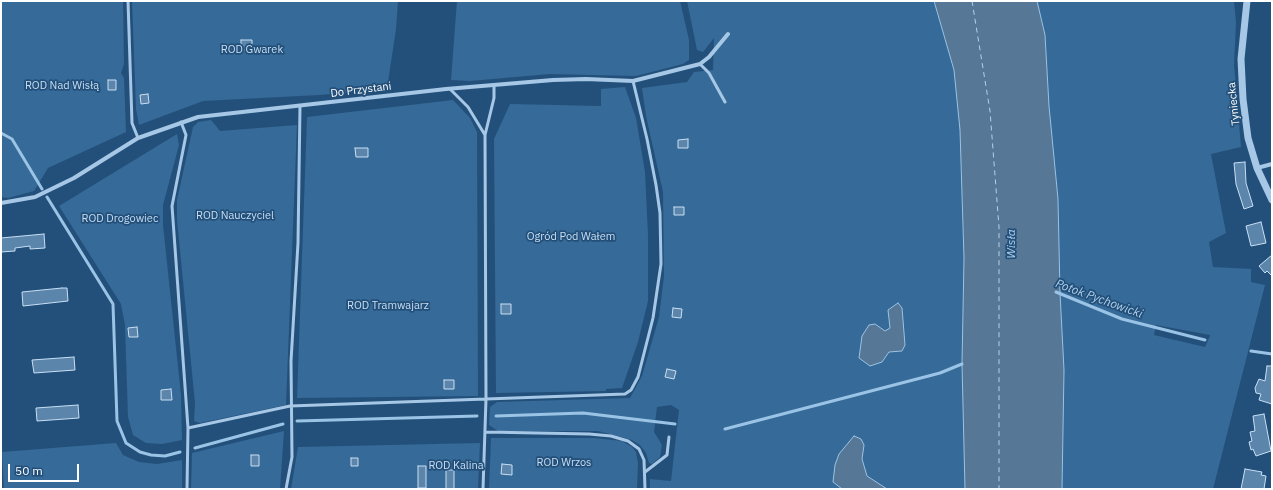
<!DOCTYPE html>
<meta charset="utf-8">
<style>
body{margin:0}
#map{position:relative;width:1273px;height:490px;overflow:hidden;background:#23507a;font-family:"IBM Plex Sans",sans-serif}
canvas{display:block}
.frame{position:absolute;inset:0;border:2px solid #fff;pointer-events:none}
.scale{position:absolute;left:8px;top:464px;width:71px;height:18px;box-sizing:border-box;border:2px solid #fff;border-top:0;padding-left:5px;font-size:12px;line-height:14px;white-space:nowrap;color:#fff;-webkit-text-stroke:3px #23507a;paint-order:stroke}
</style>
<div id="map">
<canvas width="1273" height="490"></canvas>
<div class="frame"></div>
<div class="scale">50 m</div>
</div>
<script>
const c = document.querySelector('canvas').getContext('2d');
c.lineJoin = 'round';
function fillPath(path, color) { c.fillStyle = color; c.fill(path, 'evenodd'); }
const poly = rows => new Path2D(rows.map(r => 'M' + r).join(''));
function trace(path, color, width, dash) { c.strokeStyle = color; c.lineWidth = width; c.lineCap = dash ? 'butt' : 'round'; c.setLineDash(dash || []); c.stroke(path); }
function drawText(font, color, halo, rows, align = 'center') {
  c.font = font + ' "IBM Plex Sans",sans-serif'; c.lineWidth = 3.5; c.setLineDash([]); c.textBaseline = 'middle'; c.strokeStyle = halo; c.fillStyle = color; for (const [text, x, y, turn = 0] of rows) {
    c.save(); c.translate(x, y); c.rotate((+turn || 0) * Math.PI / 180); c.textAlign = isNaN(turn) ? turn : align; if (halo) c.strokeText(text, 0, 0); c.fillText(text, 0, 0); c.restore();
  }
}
fillPath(poly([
 [1,1,123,1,124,64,121,73,124,78,126,132,48,168,34,191,8,198,1,197],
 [132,1,398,1,396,29,387,89,319,95,203,101,139,125,136,109],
 [457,1,680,1,689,40,689,60,683,64,636,76,550,74,470,81,451,80],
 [687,1,934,1,954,70,960,119,963,234,966,249,963,298,969,327,966,489,650,489,650,479,671,481,679,410,671,405,657,407,654,432,662,445,660,457,652,464,649,463,646,453,640,445,632,440,598,431,498,431,489,425,490,407,497,402,630,398,642,376,659,317,664,276,663,192,646,116,642,88,687,82,694,72,713,70,714,38,703,52,697,50],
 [1037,1,1234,1,1236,22,1234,65,1241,147,1211,154,1226,233,1209,242,1213,267,1251,269,1251,282,1265,285,1213,489,1062,489,1064,370,1060,293,1058,199,1049,106,1045,35],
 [1156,325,1210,335,1210,336,1205,347,1154,335],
 [625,87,636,118,645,172,648,235,648,301,638,342,622,388,606,389,606,391,496,393,494,139,510,104,601,106,601,89],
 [453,100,470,118,477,132,478,396,297,398,307,117],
 [211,120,220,131,297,125,286,405,200,423,194,421,195,403,177,220,177,200,193,127,198,122],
 [177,134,179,145,163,205,163,225,181,395,182,440,162,444,146,443,133,435,128,417,125,325,121,304,59,206],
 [284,431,280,489,191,489,192,453],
 [491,438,594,438,622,441,632,447,636,452,638,463,637,489,489,489],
 [116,443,123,455,139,462,157,464,182,460,182,489,4,489,2,452],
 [480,443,478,489,291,489,298,447]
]), '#366a98');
const water = poly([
 [934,1,1037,1,1045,35,1049,106,1058,199,1060,293,1064,370,1062,489,965,489,962,364,964,258,960,130,954,70,934,1],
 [898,303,902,308,905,345,902,351,889,352,882,362,870,366,859,358,862,336,869,325,875,324,885,331,890,328,888,310,898,303],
 [854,436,861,439,864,445,862,459,867,476,887,489,842,489,833,482,835,465,839,454,854,436]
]);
fillPath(water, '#567796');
trace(water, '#9ac3e6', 1);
trace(poly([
 [1,133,12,139,42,189],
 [47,197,113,304,117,421,126,443,140,452,151,455,165,456,180,452],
 [1056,292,1122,319,1205,340],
 [1251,351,1272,354],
 [496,416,583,413,675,424],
 [297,421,477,416],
 [725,429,940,373,962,364],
 [195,448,283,424]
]), '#9ac3e6', 3);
trace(poly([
 [972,1,990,111,999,227,999,489]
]), '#b1d1ed', 1, [5, 4]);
const building = poly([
 [241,40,252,40,252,50,241,50,241,40],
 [108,80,116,80,116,90,108,90,108,80],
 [148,94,149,103,141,104,140,95,148,94],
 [688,139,688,148,678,148,678,140,688,139],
 [355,148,368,148,368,157,356,157,355,148],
 [1245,162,1246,183,1253,206,1244,209,1236,184,1234,163,1245,162],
 [674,207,684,207,684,215,674,215,674,207],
 [1261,222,1266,243,1251,246,1246,226,1261,222],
 [44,234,45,248,30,249,30,246,15,248,15,251,1,252,1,238,44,234],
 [1272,255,1272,276,1267,271,1265,273,1259,266,1272,255],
 [62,288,67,288,68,301,23,306,22,292,62,288],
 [501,304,511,304,511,314,501,314,501,304],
 [673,308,682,309,681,318,672,317,673,308],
 [137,327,138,337,129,337,128,328,137,327],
 [74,357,75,370,34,373,32,360,74,357],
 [1267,366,1272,366,1272,404,1259,400,1261,394,1256,393,1255,388,1259,379,1265,381,1267,366],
 [667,369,676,371,674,379,665,377,667,369],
 [444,380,454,380,454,389,444,389,444,380],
 [171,389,172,400,161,400,161,390,171,389],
 [78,405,79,418,37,421,36,408,78,405],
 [1264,414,1271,451,1256,456,1253,449,1251,450,1249,442,1252,441,1250,432,1255,431,1253,416,1264,414],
 [251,455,259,455,259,466,251,466,251,455],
 [351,458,358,458,358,466,351,466,351,458],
 [502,464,512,465,512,475,501,474,502,464],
 [418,466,426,466,426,488,418,488,418,466],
 [1245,469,1262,472,1261,475,1266,476,1264,489,1241,489,1245,469],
 [446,470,454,470,454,489,446,489,446,470]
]);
fillPath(building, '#5c85ac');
trace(building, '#c8dff4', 1);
trace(poly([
 [128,1,132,123,138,138],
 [700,64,709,73,725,102],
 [181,122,186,135,172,206,188,428,290,406,486,399,485,135,468,107,450,89],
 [485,135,494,98,494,85],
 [486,432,589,434,611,436,628,441,639,449,644,460,645,489],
 [645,472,667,455,669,437],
 [187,489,188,428],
 [286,489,292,457,291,361,298,243,300,106],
 [483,489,486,399,625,394,631,390,638,377,653,318,661,264,660,213,656,185,647,139,633,81]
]), '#a6c7e5', 3);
trace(poly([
 [1257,168,1272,164],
 [1,203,35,197,74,178,138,138,198,117,446,89,553,80,586,79,633,81,700,64,709,57,728,34]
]), '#a6c7e5', 4);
trace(poly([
 [1247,1,1241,59,1243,99,1248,138,1257,168,1272,200]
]), '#a6c7e5', 7);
drawText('11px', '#c8dff4', '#23507a', [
 ["ROD Gwarek",252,50],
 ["ROD Nad Wisłą",62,86],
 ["ROD Nauczyciel",235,216],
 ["ROD Drogowiec",120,219],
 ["Ogród Pod Wałem",571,237],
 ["ROD Tramwajarz",388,306],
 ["ROD Wrzos",564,463],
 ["ROD Kalina",456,466]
]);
drawText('11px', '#fff', '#23507a', [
 ["Do Przystani",361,90,-7],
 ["Tyniecka",1234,104,-96]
]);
drawText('italic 12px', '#b1d1ed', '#23507a', [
 ["Wisła",1012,244,-90],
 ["Potok Pychowicki",1099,299,20]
]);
</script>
